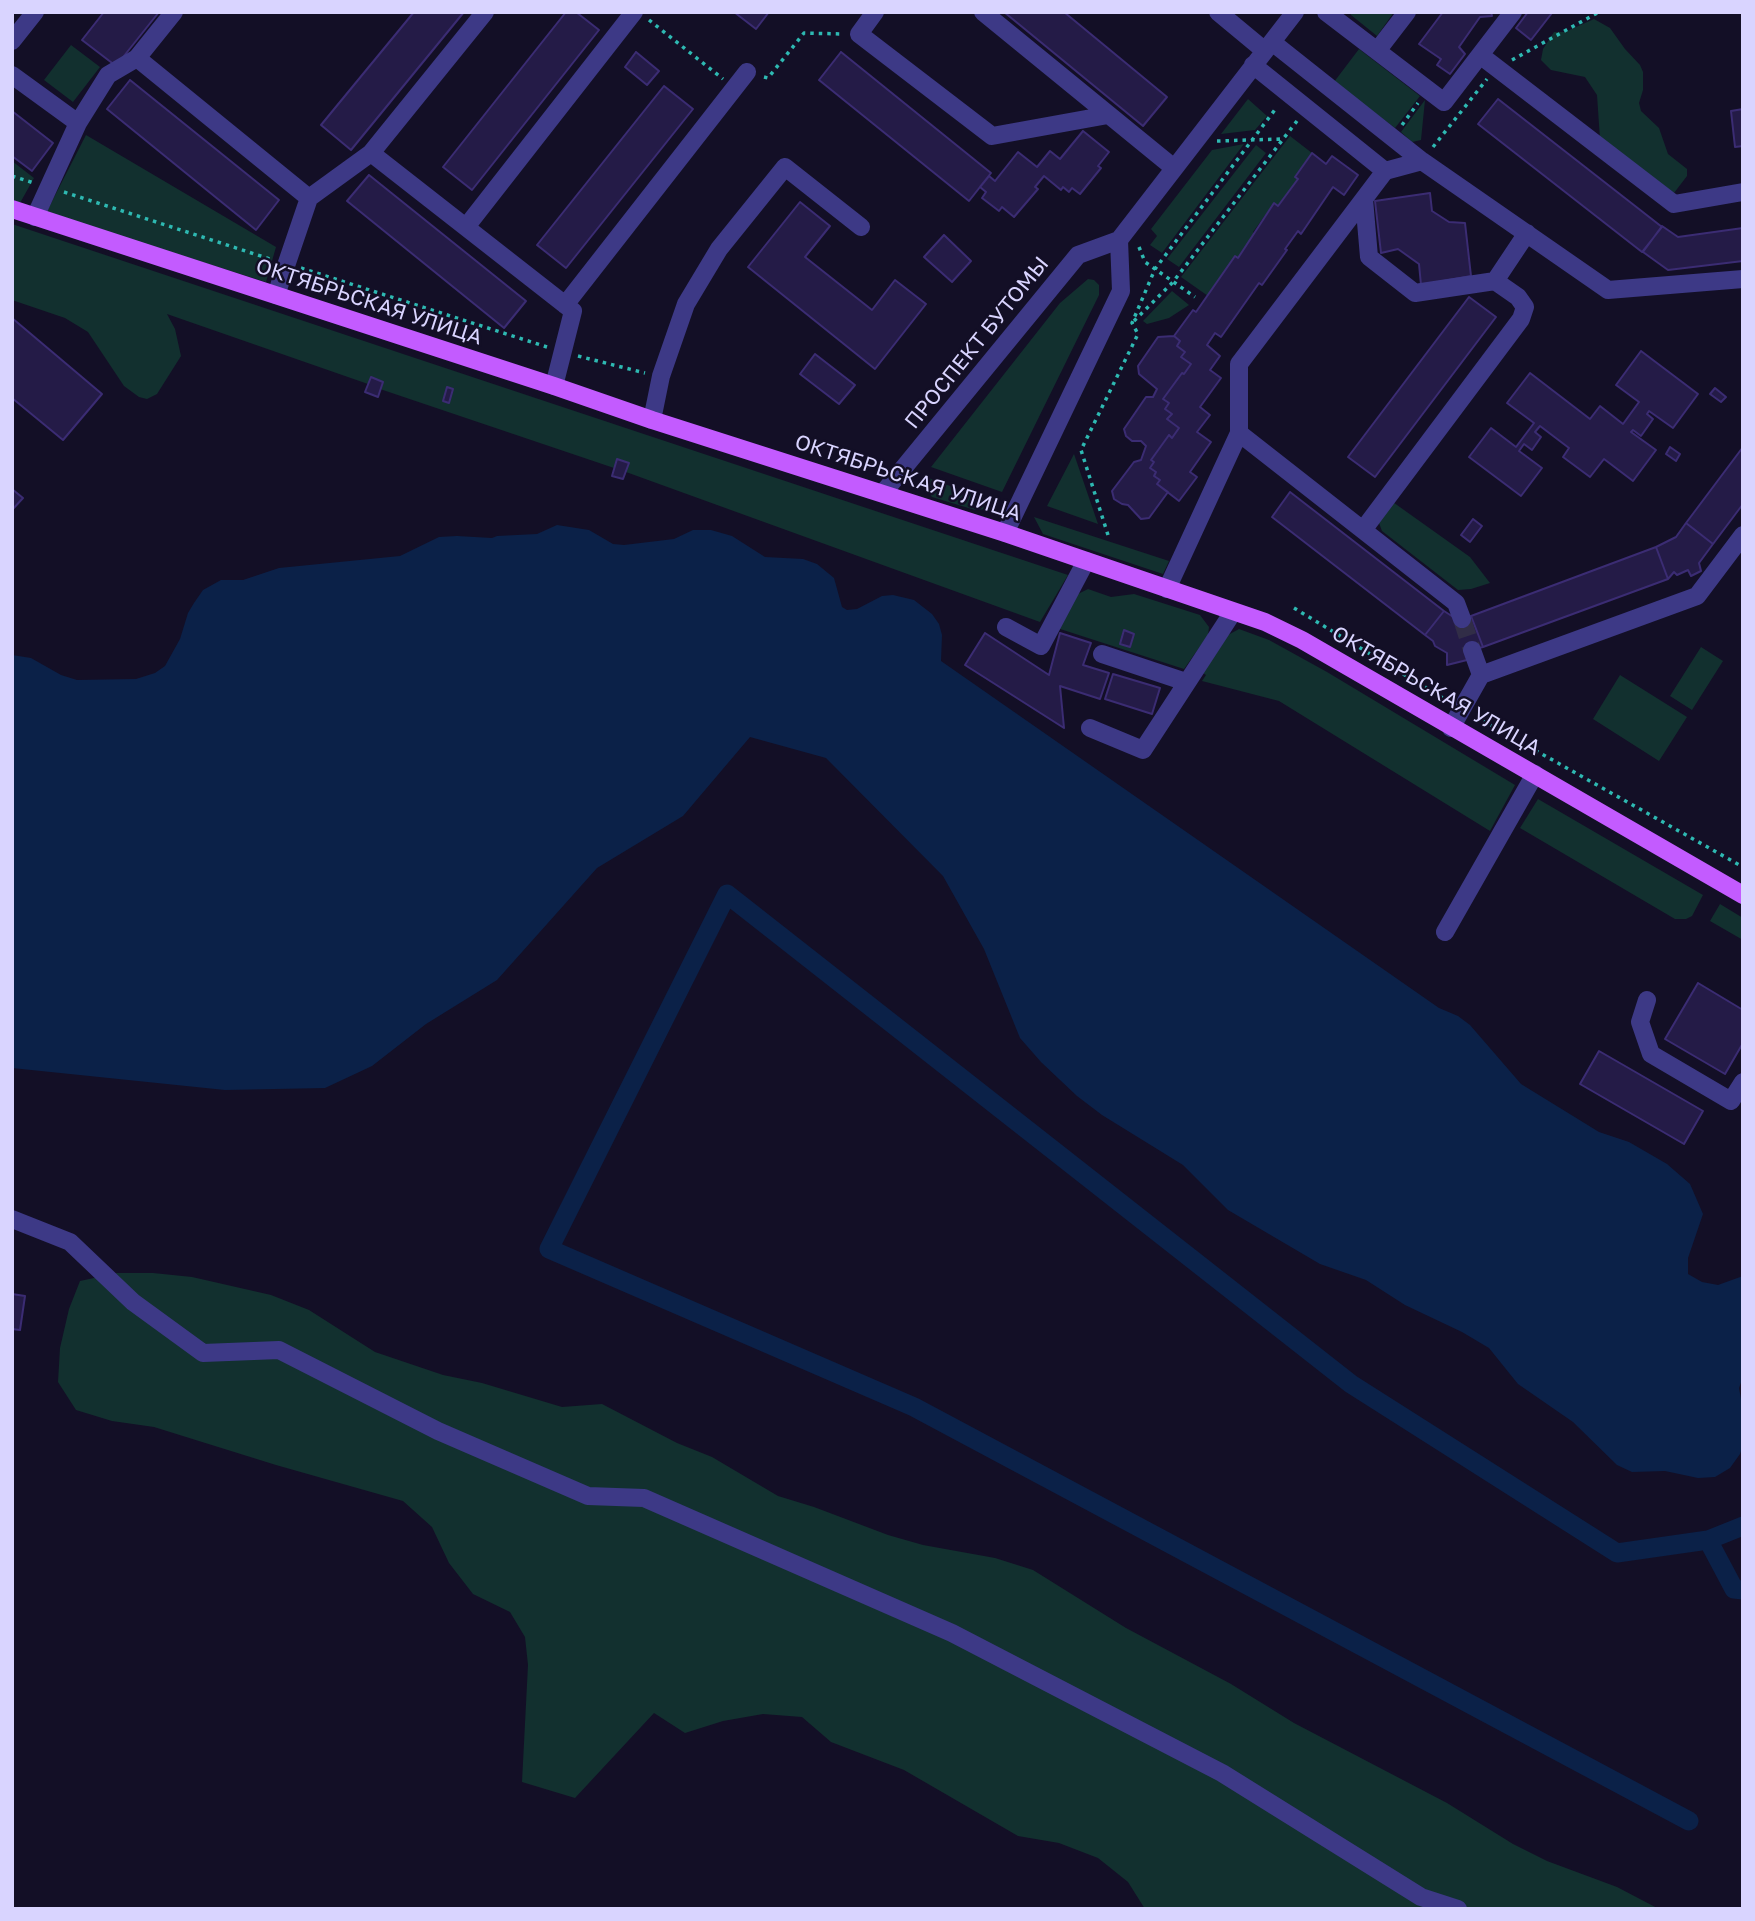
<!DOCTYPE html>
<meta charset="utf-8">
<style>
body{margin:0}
#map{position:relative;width:1755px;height:1921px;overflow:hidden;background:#130f26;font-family:"Golos Text",sans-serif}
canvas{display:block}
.frame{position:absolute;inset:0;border:14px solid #d9d4ff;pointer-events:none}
</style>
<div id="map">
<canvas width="1755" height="1921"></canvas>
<div class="frame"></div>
</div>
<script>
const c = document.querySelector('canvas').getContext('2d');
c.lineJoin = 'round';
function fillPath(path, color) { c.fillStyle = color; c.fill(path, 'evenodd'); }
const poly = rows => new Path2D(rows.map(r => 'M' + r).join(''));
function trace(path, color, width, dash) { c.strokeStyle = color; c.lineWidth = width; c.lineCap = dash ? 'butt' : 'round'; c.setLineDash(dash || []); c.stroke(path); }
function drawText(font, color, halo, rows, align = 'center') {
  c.font = font + ' "Golos Text",sans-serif'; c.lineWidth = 5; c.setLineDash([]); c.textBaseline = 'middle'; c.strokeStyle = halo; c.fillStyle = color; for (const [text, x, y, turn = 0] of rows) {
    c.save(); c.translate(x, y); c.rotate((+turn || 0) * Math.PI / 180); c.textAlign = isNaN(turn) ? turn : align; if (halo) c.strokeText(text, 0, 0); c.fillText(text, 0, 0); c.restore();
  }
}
fillPath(poly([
 [1350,12,1394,12,1377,36,1351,15],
 [1594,19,1610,28,1625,49,1640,65,1643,72,1643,90,1639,103,1641,111,1659,128,1668,154,1687,169,1687,176,1674,193,1600,139,1597,95,1585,77,1551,70,1541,60,1543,49,1554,32,1565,32],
 [71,45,100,67,73,102,44,80],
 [1359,49,1420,96,1395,128,1334,82],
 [1248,99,1267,116,1255,130,1221,134],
 [1425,100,1421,140,1412,142,1401,132],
 [86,135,276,247,266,282,46,213],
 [1290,136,1312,153,1295,176,1298,179,1278,206,1274,203,1253,232,1255,235,1238,258,1235,256,1208,296,1181,277],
 [1244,144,1162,253,1150,245,1157,236,1151,229,1212,150],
 [1256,145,1266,153,1179,267,1167,259],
 [12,161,34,178,20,203,12,201],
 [12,224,1068,575,1040,622,626,472,628,463,618,459,614,468,380,389,383,382,371,377,368,384,167,314,175,329,181,356,157,394,147,399,139,397,124,386,88,332,65,318,12,300],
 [1088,279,1094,280,1099,285,1099,295,1002,492,931,467,1060,303],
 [1172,291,1189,305,1169,318,1147,324,1143,321],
 [1074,454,1098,524,1047,506],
 [926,477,996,503,988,509,975,510,932,497,926,489],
 [1390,500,1470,557,1490,583,1471,589,1458,590,1382,531,1379,523],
 [1034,517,1169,561,1163,574,1043,534],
 [1088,589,1111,597,1134,594,1200,615,1209,627,1208,635,1184,669,1057,628,1074,596],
 [1239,629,1269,640,1327,672,1515,785,1490,831,1279,701,1202,681,1206,675,1203,673,1228,635],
 [1701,647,1723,661,1692,710,1670,696],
 [1620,675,1687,717,1659,761,1593,719],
 [1538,799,1703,895,1692,916,1686,919,1675,919,1520,828],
 [1720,904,1743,918,1743,940,1710,921],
 [117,1273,153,1273,192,1277,271,1295,309,1310,375,1352,443,1375,482,1383,562,1407,602,1404,677,1443,712,1457,778,1496,814,1507,888,1535,923,1545,995,1558,1033,1570,1126,1628,1231,1684,1294,1723,1447,1803,1513,1844,1547,1861,1617,1887,1659,1909,1145,1909,1128,1882,1098,1858,1059,1843,1018,1836,904,1770,831,1742,802,1717,763,1714,723,1721,685,1733,654,1713,575,1798,522,1782,528,1665,525,1637,510,1612,473,1594,449,1563,432,1527,403,1501,276,1465,154,1427,112,1421,76,1410,58,1382,60,1348,69,1309,80,1281]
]), '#12302f');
fillPath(poly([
 [557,525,589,530,613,544,624,545,674,539,693,530,711,530,732,536,765,557,803,559,817,564,834,578,842,607,847,610,857,609,882,596,893,595,914,600,932,614,939,624,942,635,941,661,1439,1008,1458,1016,1470,1025,1521,1084,1599,1132,1629,1142,1667,1164,1690,1184,1703,1214,1688,1258,1688,1274,1702,1282,1718,1285,1743,1276,1743,1377,1739,1388,1743,1410,1743,1445,1740,1454,1730,1468,1715,1477,1698,1478,1665,1471,1632,1472,1617,1465,1573,1422,1518,1384,1489,1348,1462,1332,1405,1305,1366,1280,1320,1264,1228,1210,1183,1165,1102,1115,1077,1096,1041,1062,1020,1038,984,949,943,876,826,758,750,737,683,816,597,868,497,980,426,1024,372,1066,325,1088,225,1090,12,1068,12,655,31,658,61,675,77,680,136,679,155,673,165,666,180,639,188,613,194,603,203,590,221,580,243,580,279,568,400,556,439,537,457,536,492,538,497,536,537,534]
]), '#0b2148');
trace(poly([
 [1743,1526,1708,1540,1734,1589,1743,1590],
 [1689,1821,914,1407,549,1249,727,894,1351,1384,1617,1553,1708,1540]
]), '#0b2148', 19);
const building = poly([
 [104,12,159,12,116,66,82,40,104,12],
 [414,12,464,12,351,150,321,125,414,12],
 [566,12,576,12,599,30,472,190,443,167,566,12],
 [734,12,769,12,756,29,734,12],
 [1004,12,1064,12,1167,97,1143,126,1004,12],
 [1443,12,1491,12,1492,16,1480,17,1459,47,1465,54,1450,74,1437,65,1441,59,1419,44,1443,12],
 [1528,12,1552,13,1531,40,1516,28,1528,12],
 [636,52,659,71,647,85,625,67,636,52],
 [841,52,991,173,969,201,819,80,841,52],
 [130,80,279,200,256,230,107,109,130,80],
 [664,86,693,109,566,268,537,245,664,86],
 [1498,99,1662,227,1642,252,1478,124,1498,99],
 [1743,109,1743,146,1735,147,1731,111,1743,109],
 [12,111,53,143,32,171,12,156,12,111],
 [1083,131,1109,152,1098,166,1101,168,1080,194,1072,188,1069,192,1063,187,1061,190,1044,176,1035,187,1038,189,1014,217,1002,207,999,211,982,198,986,192,980,187,989,176,995,181,1018,152,1037,167,1050,151,1060,159,1083,131],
 [1312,153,1326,164,1332,156,1358,175,1344,195,1333,187,1301,234,1298,231,1285,249,1287,250,1262,285,1259,283,1221,337,1215,333,1207,345,1220,356,1210,370,1221,378,1200,407,1210,415,1197,432,1211,442,1190,472,1197,477,1179,501,1157,484,1160,480,1154,476,1156,472,1150,468,1154,462,1151,460,1169,435,1172,438,1179,428,1167,419,1172,414,1165,409,1169,403,1163,399,1182,373,1184,374,1191,364,1181,357,1185,352,1177,346,1180,341,1174,336,1193,310,1196,312,1235,256,1238,258,1274,203,1278,206,1298,179,1295,177,1312,153],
 [369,175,526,301,504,328,347,201,369,175],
 [1430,193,1432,211,1449,222,1465,223,1471,276,1421,285,1419,264,1398,249,1381,253,1375,201,1430,193],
 [800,202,830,226,805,257,872,310,895,280,926,304,875,369,748,267,800,202],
 [1662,226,1678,237,1743,228,1743,261,1668,270,1643,252,1662,226],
 [944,235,971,261,952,282,924,257,944,235],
 [1469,297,1496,317,1375,477,1348,457,1469,297],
 [12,318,102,394,63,440,12,398,12,318],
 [1174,336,1180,341,1177,346,1185,352,1181,357,1191,364,1184,374,1182,373,1163,399,1169,403,1165,409,1172,414,1167,419,1179,428,1172,438,1169,435,1151,460,1154,462,1150,468,1156,472,1154,476,1160,480,1157,484,1168,492,1149,518,1141,519,1128,505,1122,504,1114,499,1112,491,1134,462,1141,460,1146,446,1141,441,1132,441,1126,436,1124,429,1146,397,1153,397,1157,389,1139,374,1138,366,1158,337,1174,336],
 [1641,351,1698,394,1673,428,1649,411,1647,414,1653,419,1641,436,1633,430,1631,432,1656,450,1633,481,1604,459,1590,477,1563,457,1569,448,1540,426,1535,432,1541,437,1532,450,1524,444,1519,451,1542,468,1521,496,1469,457,1491,428,1516,447,1534,423,1507,403,1530,373,1590,419,1600,406,1623,424,1639,402,1616,385,1641,351],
 [815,354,855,385,839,404,800,374,815,354],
 [371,377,383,382,378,397,365,392,371,377],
 [447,387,453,389,449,403,443,401,447,387],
 [1715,388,1726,397,1721,402,1710,394,1715,388],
 [1670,447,1680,454,1676,461,1666,454,1670,447],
 [1743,447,1743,504,1713,544,1686,523,1743,447],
 [617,459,629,463,623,479,612,476,617,459],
 [12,489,23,498,12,510,12,489],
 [1290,492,1444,611,1425,635,1272,517,1290,492],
 [1473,519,1482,526,1470,542,1461,535,1473,519],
 [1686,523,1713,544,1699,563,1701,571,1691,576,1688,570,1677,575,1674,572,1668,579,1656,547,1676,537,1686,523],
 [1656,547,1668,579,1483,647,1471,616,1656,547],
 [1444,611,1458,620,1471,616,1483,647,1472,650,1471,659,1447,665,1447,653,1435,646,1433,641,1425,635,1444,611],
 [1124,630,1134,634,1130,647,1120,644,1124,630],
 [985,633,1049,675,1060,633,1091,643,1083,665,1109,673,1100,699,1060,686,1064,728,965,665,985,633],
 [1113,674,1160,688,1152,714,1105,699,1113,674],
 [1698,983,1743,1010,1743,1043,1725,1074,1665,1039,1698,983],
 [1599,1051,1703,1111,1684,1144,1580,1084,1599,1051],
 [12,1294,25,1296,20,1330,12,1329,12,1294]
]);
fillPath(building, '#241b47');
trace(building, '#3b2c73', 2);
trace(poly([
 [1462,619,1472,650]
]), '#312d47', 18, [18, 9]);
trace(poly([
 [649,20,723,79],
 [1512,60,1599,12],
 [764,77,768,78,804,33,843,34],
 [1402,125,1418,103],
 [1217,141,1282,139],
 [1433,147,1487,79],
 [12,176,34,183],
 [64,192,270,259],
 [1139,247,1145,262,1195,297],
 [301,268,547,347],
 [1134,321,1173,282,1297,121],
 [578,356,645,373],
 [1108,535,1081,450,1138,334,1132,323,1155,269,1277,107],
 [1294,608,1448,701],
 [1476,717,1743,867]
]), '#2eb9b2', 3.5, [3.5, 5]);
trace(poly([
 [875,12,859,34,992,136,1108,115],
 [983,12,1174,168],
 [1218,12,1265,51],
 [1326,12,1444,102,1513,12],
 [12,41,35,12],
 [1272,42,1422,161,1608,290,1743,279],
 [1377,51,1407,12],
 [1480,55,1674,204,1743,192],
 [137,58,309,198],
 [1253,65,1385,171],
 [12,75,78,123],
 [371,153,573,311,554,386],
 [1364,199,1369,257,1415,293,1495,281,1527,233],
 [35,217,78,123,108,75,137,58,174,12],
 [466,227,634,12],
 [276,295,309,198,371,153,485,12],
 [565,305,747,72],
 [652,420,661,376,686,304,719,249,785,167,861,227],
 [1239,433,1456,603,1462,619],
 [883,493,1078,255,1119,240,1295,12],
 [1363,530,1521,319,1525,307,1518,297,1495,281],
 [1005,533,1121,291,1119,240],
 [1167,589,1239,433,1239,364,1385,171,1422,161],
 [1006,627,1041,646,1086,561],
 [1472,650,1481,675],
 [1102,654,1186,682],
 [1090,728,1143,750,1233,612],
 [1451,728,1481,675,1697,596,1743,535],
 [1445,932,1535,774],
 [1647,1000,1640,1022,1651,1054,1731,1101,1743,1082],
 [12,1219,70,1242,133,1302,203,1353,279,1350,438,1431,588,1496,644,1498,952,1633,1222,1773,1421,1897,1458,1909]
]), '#3d3986', 18);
trace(poly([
 [12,209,554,386,652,420,1005,533,1265,622,1302,640,1743,895]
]), '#c35bff', 18);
drawText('21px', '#d9d4ff', '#130f26', [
 ["ОКТЯБРЬСКАЯ УЛИЦА",369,302,18],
 ["ПРОСПЕКТ БУТОМЫ",977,343,-51],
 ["ОКТЯБРЬСКАЯ УЛИЦА",908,478,18],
 ["ОКТЯБРЬСКАЯ УЛИЦА",1436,691,30]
]);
</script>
